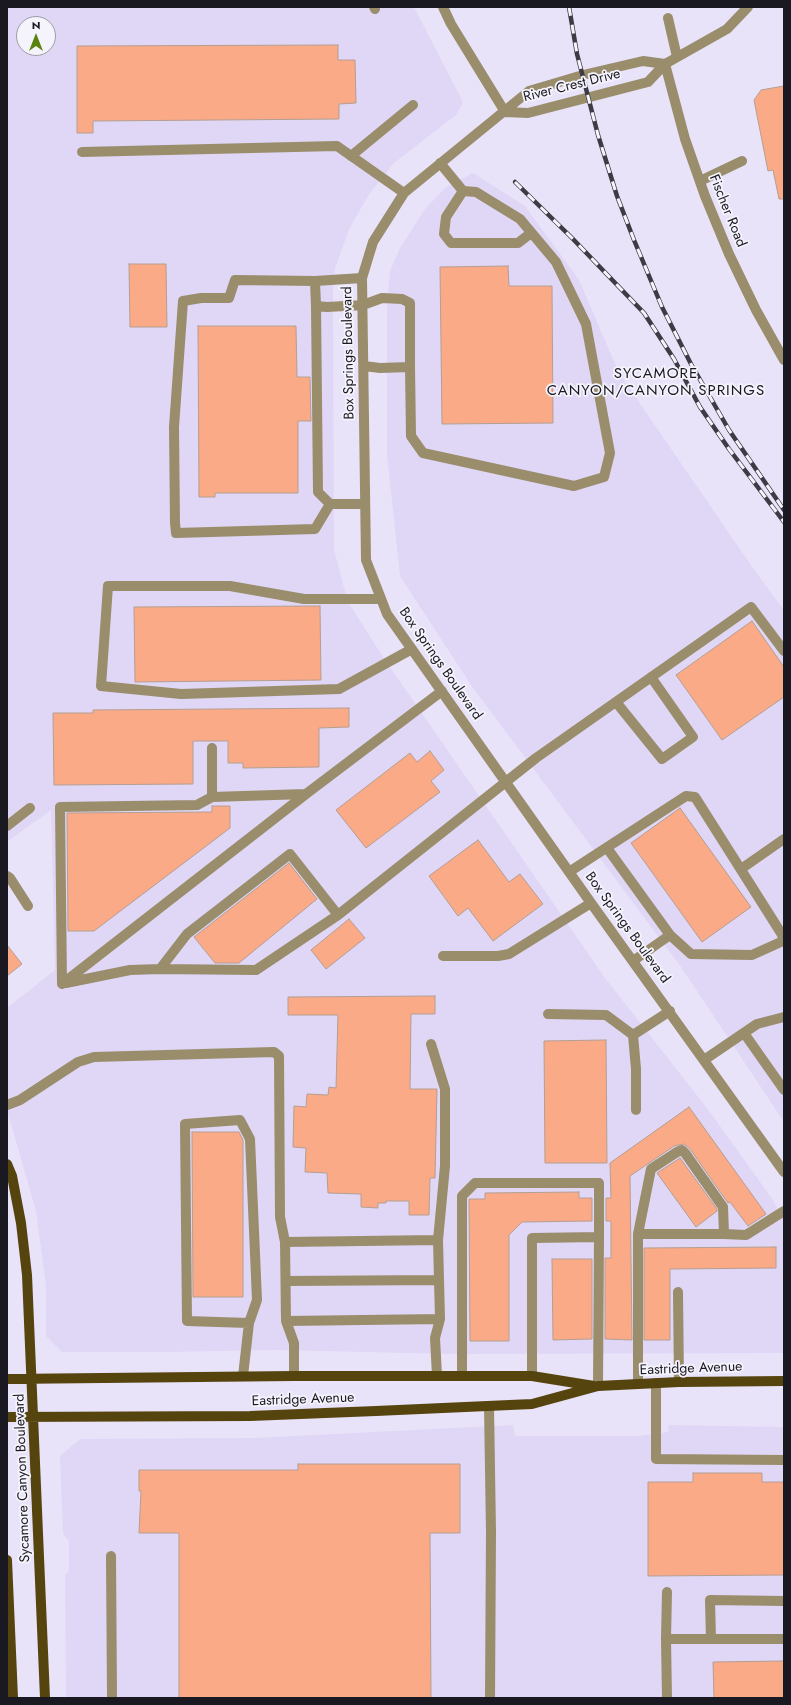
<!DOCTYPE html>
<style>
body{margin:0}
#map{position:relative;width:791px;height:1705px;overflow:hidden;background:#e9e3fa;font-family:Jost,sans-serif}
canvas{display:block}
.frame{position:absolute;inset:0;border:8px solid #1a1820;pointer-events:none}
.north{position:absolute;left:16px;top:16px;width:40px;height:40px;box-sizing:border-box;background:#f5f3fc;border:1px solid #9d9ba4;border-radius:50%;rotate:0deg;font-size:11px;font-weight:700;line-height:16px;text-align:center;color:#1a1820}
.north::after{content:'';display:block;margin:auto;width:14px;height:18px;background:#5a830b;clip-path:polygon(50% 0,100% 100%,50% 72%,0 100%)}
</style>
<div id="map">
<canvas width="791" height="1705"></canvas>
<div class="frame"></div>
<div class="north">N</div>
</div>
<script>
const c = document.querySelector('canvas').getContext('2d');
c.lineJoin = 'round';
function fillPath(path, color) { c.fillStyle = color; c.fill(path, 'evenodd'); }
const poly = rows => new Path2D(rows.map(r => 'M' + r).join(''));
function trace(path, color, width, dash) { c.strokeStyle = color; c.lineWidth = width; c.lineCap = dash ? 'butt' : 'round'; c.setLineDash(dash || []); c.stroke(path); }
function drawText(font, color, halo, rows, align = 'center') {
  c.font = font + ' Jost,sans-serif'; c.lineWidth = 3.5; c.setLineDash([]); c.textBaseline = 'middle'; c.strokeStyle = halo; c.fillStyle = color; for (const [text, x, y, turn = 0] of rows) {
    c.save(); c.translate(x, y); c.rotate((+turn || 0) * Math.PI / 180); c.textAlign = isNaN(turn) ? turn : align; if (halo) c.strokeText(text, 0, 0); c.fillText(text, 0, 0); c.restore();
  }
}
fillPath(poly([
 [7,7,414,7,463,102,456,115,394,163,370,193,350,227,335,268,333,289,334,549,344,588,350,605,383,657,605,978,710,1112,773,1200,784,1220,784,1353,455,1354,274,1350,169,1352,62,1352,46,1336,46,1286,36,1211,7,1110,7,1008,55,970,51,810,7,842],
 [24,24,48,24,48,48,24,48],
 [473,173,525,206,579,280,619,373,755,571,784,610,784,1122,681,967,471,685,400,576,387,454,387,310,390,271,400,248,425,209,446,187],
 [513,1425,515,1436,639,1436,668,1432,669,1425,784,1427,784,1698,66,1698,65,1575,69,1571,69,1541,63,1534,60,1456,80,1439,254,1438]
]), '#dfd7f5');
const building = poly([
 [338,45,338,60,355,60,356,103,339,104,339,119,93,121,93,133,77,133,77,46,338,45],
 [784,86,784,199,779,199,773,170,768,171,754,100,761,90,784,86],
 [129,264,166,264,167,327,130,327,129,264],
 [508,266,509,286,552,286,553,423,442,424,440,267,508,266],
 [198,326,296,326,297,377,310,377,311,421,298,421,298,493,215,493,215,497,199,497,198,326],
 [320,606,321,680,135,682,134,607,320,606],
 [752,621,784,667,784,697,722,740,676,675,752,621],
 [349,708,349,727,319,728,319,767,243,768,243,763,228,763,228,741,193,741,193,784,54,785,53,713,93,713,93,710,349,708],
 [430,751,444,770,431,781,440,792,366,848,336,810,410,753,417,762,430,751],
 [212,806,230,806,230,828,94,931,68,931,67,813,212,812,212,806],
 [680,808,751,907,702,942,631,843,680,808],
 [478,840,509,882,520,874,543,904,493,941,468,908,458,916,429,876,478,840],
 [289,863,317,899,239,963,215,963,194,937,289,863],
 [349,919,365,938,326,969,311,950,349,919],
 [7,945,22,964,7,976,7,945],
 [435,996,435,1014,411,1014,410,1089,437,1089,435,1178,430,1178,429,1215,409,1215,409,1201,386,1201,386,1203,378,1203,378,1208,361,1207,361,1194,328,1193,327,1173,305,1172,306,1148,293,1147,294,1106,306,1107,307,1094,328,1095,329,1087,336,1088,338,1015,288,1015,288,997,435,996],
 [606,1040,607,1163,545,1163,544,1041,606,1040],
 [689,1107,766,1214,748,1226,730,1202,728,1203,690,1149,684,1144,674,1146,630,1176,632,1340,605,1339,605,1258,611,1258,611,1221,606,1221,606,1198,611,1198,610,1163,689,1107],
 [192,1132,239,1132,243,1140,243,1297,193,1297,192,1132],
 [680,1158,717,1209,717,1211,696,1227,657,1173,680,1158],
 [579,1192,579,1198,592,1198,592,1221,522,1222,509,1235,509,1341,470,1341,469,1199,485,1199,485,1193,579,1192],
 [776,1247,776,1268,670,1269,670,1340,644,1340,644,1248,776,1247],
 [552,1259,592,1259,592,1339,553,1340,552,1259],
 [298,1464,460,1464,460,1533,430,1533,431,1698,179,1698,179,1533,139,1533,141,1491,139,1491,139,1470,298,1470,298,1464],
 [693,1473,762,1473,762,1482,784,1482,784,1575,648,1576,648,1482,693,1482,693,1473],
 [784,1661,784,1698,714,1698,713,1662,784,1661]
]);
fillPath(building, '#faaa86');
trace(building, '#b59e93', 1);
trace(poly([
 [374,7,375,9],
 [443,7,451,24,505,112],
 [668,18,677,57],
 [665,64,643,61,583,75,529,91,404,193,373,242,362,278,366,560,387,614,591,903,784,1172],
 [665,64,685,139,705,196,729,254,756,310,784,360],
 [505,112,528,113,648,82,665,64,727,29,748,7],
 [82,152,337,146,404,193],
 [351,156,413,105],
 [700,181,742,161],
 [463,191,446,217,444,234,451,243,518,243,531,233],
 [315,281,316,306],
 [364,366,380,368,410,367,410,303,402,299,382,298,363,305,327,307,316,306,318,492,330,504,365,504],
 [410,367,411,436,423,453,574,486,604,477,610,453,586,324,556,262,520,219,476,192,463,191,440,163],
 [330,504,315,529,176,533,175,523,174,427,183,301,201,298,229,298,235,280,315,281,362,278],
 [381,599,304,599,230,586,108,586,101,686,181,694,339,689,412,649],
 [616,702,662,759,693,737,651,677],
 [212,748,212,797],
 [7,826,30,808],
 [741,869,784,839],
 [569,872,686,796,695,797,781,933,783,937,783,941,752,955,691,954,670,935,607,848],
 [7,876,10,878,28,906],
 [338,915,290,854,187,934,160,969,256,970,338,915,536,758,751,607,784,651],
 [443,956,498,956,509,954,591,903],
 [633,961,670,935],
 [66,983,130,970,160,969],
 [62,984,60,807,197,805,212,797,306,794,442,691],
 [62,984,306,794],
 [548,1014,606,1015,633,1035,636,1069,636,1110],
 [744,1033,784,1090],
 [633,1035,670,1011],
 [431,1044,445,1089,445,1166,438,1240,440,1319,435,1338,437,1376],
 [704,1060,757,1024,784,1017],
 [7,1105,20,1100,78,1062,94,1057,274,1052,279,1056,280,1217,285,1242,286,1321,294,1343,294,1376],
 [638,1234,724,1234],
 [285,1242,438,1240],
 [286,1281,439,1280],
 [678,1292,679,1382],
 [286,1321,440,1319],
 [243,1376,249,1323,257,1300,250,1139,240,1120,185,1124,187,1321,249,1323],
 [462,1376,462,1196,475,1183,599,1183,599,1237,532,1238,532,1376],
 [656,1383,656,1459,784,1460],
 [638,1384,638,1234,651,1169,677,1152,682,1150,685,1153,723,1207,724,1234,746,1235,784,1211],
 [598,1386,599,1237],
 [489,1406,491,1532,490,1698],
 [111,1556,112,1698],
 [667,1592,666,1639,784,1639],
 [666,1639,667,1698],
 [711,1639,710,1600,784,1601]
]), '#998d6c', 10);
trace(poly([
 [7,1164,12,1176,21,1223,27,1275,45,1698],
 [7,1379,294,1376,532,1376,594,1386],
 [7,1417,250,1416,376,1411,532,1404,598,1386,679,1382,784,1381],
 [7,1560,13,1698]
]), '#55440e', 10);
const rail = poly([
 [569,7,577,54,598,135,617,196,634,240,662,307,691,364,729,430,784,510],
 [515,182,572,238,644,313,674,359,700,407,729,449,784,522]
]);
trace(rail, '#3e3b45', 4.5);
trace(rail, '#f5f3fc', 3, [9]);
drawText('14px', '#1a1820', '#f5f3fc', [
 ["River Crest Drive",572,86,-14],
 ["Fischer Road",727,211,68],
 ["Box Springs Boulevard",349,353,-91],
 ["Box Springs Boulevard",440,664,55],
 ["Box Springs Boulevard",627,928,54],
 ["Eastridge Avenue",691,1369,-2],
 ["Eastridge Avenue",303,1400,-2],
 ["Sycamore Canyon Boulevard",23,1478,-92]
]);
c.letterSpacing = '1px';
drawText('15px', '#1a1820', '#f5f3fc', [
 ["SYCAMORE",656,374],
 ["CANYON/CANYON SPRINGS",656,391]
]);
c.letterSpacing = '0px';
</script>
